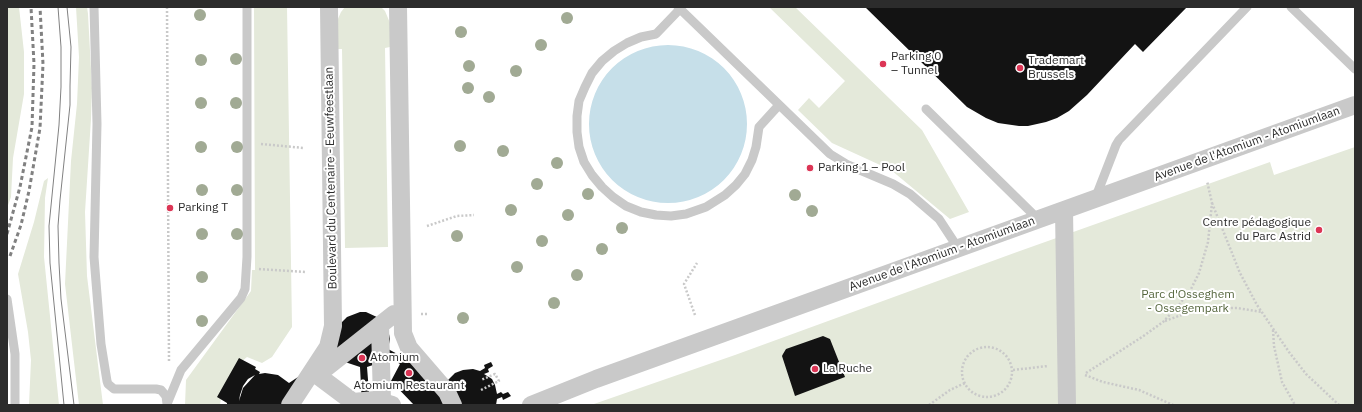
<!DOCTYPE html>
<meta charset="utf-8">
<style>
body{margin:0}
#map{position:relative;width:1362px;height:412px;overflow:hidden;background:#fff;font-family:"IBM Plex Sans",sans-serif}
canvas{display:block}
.frame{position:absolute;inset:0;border:8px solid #2c2c2c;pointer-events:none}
</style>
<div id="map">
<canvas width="1362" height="412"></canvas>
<div class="frame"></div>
</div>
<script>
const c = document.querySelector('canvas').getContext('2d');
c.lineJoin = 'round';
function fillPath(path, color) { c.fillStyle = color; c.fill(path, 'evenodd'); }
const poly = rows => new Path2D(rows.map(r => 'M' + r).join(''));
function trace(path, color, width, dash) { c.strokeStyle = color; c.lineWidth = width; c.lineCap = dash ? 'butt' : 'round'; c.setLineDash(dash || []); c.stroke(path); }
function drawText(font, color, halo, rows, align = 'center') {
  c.font = font + ' "IBM Plex Sans",sans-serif'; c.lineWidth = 4; c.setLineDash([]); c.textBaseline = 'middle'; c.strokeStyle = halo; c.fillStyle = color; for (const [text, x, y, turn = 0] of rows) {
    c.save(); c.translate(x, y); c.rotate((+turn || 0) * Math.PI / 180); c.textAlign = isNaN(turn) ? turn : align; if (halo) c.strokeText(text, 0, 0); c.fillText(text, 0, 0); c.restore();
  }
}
fillPath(poly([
 [7,7,19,7,24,52,24,94,13,158,11,197,7,208],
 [76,7,87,7,88,14,92,88,91,119,85,212,87,276,103,405,79,405,65,284,71,161,77,104,79,57],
 [254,7,287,7,292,327,272,357,262,363,247,357,240,363,221,398,220,405,185,405,186,380,251,291,252,270,255,270],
 [345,7,381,7,385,11,390,23,390,47,385,48,388,247,345,248,342,49,337,49,337,21,341,12],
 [769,7,795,7,922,130,969,212,950,219,891,170,832,143,798,110,809,98,819,108,845,81],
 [1355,147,1355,405,591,405,735,355,1017,252,1270,162,1274,175],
 [48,178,45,198,44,257,59,405,29,405,31,360,28,332,18,274,34,222,44,181]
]), '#e4e9da');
fillPath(poly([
 '589 124a79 79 0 1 1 158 0a79 79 0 1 1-158 0Z'
]), '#c6dfe9');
fillPath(poly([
 [865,7,1187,7,1143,52,1135,44,1087,95,1069,111,1057,118,1046,122,1028,126,1019,126,998,123,986,118,967,107],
 [360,312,366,312,379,318,388,329,390,339,388,349,403,357,405,354,448,380,455,373,463,370,473,369,480,371,485,368,484,365,491,362,493,366,488,369,489,372,484,374,492,379,495,385,497,394,501,392,503,394,508,392,511,396,503,400,502,397,497,399,496,405,414,405,391,381,400,364,385,355,373,365,367,367,370,405,362,405,360,367,345,362,293,389,295,405,227,405,227,403,217,397,239,358,256,367,255,369,260,372,259,374,265,373,278,375,289,383,337,351,334,342,341,323,347,317],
 [255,375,243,388,239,401,240,395,243,386,248,379],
 [823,336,830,339,845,377,795,396,782,356,783,354,786,349]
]), '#131313');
trace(poly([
 [167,7,169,362],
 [261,144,304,148],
 [1212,203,1240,273,1257,305,1289,352,1306,374,1339,405],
 [427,226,457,216,474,215],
 [259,269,305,272],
 [421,314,428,314],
 [695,315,684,284,697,263],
 [1165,321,1195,310,1210,308,1237,308,1262,312],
 [1273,330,1274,346,1282,382,1295,405],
 '962 372a25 25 0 1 1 50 0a25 25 0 1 1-50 0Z',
 [1013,370,1048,366],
 [1086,373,1142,337,1163,322,1179,305,1191,289,1199,273,1208,242,1212,203,1207,181],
 [1085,375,1103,382,1139,390,1173,405],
 [481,390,499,381,495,374,481,380],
 [929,405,950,390,965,383]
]), '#c9c9c9', 2.5, [2, 2]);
trace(poly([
 [94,7,97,124,94,257,101,344,107,381,108,384,114,389,156,389,161,390,166,396,167,404],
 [678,7,830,154,848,165,893,184,910,194,939,219,958,248],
 [1291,7,1355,69],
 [680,9,656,34,641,37,627,43,614,51,602,61,592,73,585,87,579,101,577,116,577,132,579,147,584,162,592,175,602,187,613,197,626,206,641,212,656,215,671,216,686,214,706,207,725,195,736,185,745,174,752,160,756,147,759,127,779,105],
 [926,109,1038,219],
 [1095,199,1116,145,1119,140,1247,7],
 [7,299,15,354,15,405],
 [167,404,181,370,241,298,245,289,247,257,247,7]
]), '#c9c9c9', 9);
trace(poly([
 [398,7,403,333,409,348,447,392,453,405],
 [1064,210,1067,405],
 [290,405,328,347,333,326,329,7],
 [378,405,382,401,380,325],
 [392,405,375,400,353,402,317,375,394,314],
 [531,405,596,379,1355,105]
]), '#c9c9c9', 18);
trace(poly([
 [58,7,61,47,61,87,59,125,49,226,50,263,64,405],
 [67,7,71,47,70,86,70,105,60,200,58,226,59,263,61,299,74,405]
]), '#818181', 1);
trace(poly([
 [7,234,20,187,32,127,34,64,31,7],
 [10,256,21,225,29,191,40,128,43,64,40,7]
]), '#818181', 3, [4, 3]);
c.fillStyle = '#a1aa94';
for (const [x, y] of [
 [200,15],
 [567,18],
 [461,32],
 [541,45],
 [236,59],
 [201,60],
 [469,66],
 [516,71],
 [468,88],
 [489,97],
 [201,103],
 [236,103],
 [460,146],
 [201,147],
 [237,147],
 [503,151],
 [557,163],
 [537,184],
 [202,190],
 [237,190],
 [588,194],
 [795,195],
 [511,210],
 [812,211],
 [568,215],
 [622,228],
 [202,234],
 [237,234],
 [457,236],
 [542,241],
 [602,249],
 [517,267],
 [577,275],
 [202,277],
 [554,303],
 [463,318],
 [202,321]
]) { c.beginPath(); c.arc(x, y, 6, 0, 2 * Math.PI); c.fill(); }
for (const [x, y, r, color] of [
 [883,64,4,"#dc3555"],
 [1020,68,4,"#dc3555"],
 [810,168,4,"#dc3555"],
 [170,208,4,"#dc3555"],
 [1319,230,4,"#dc3555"],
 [362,358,4,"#dc3555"],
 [815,369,4,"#dc3555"],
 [409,373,4,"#dc3555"]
]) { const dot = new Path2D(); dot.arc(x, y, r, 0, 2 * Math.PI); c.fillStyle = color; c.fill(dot); trace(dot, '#fff', 1.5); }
drawText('12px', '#2c2c2c', '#fff', [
 ["Parking 0",891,57],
 ["– Tunnel",891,71],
 ["Trademart",1028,61],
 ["Brussels",1028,75],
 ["Parking 1 – Pool",818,168],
 ["Parking T",178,208],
 ["Centre pédagogique",1311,223,"right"],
 ["du Parc Astrid",1311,237,"right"],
 ["Atomium",370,358],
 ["La Ruche",823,369],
 ["Atomium Restaurant",409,386,"center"]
], 'left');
drawText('12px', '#2c2c2c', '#fff', [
 ["Avenue de l'Atomium - Atomiumlaan",1247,144,-20],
 ["Boulevard du Centenaire - Eeuwfeestlaan",331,178,-91],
 ["Avenue de l'Atomium - Atomiumlaan",942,254,-20]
]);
drawText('12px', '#54653c', '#fff', [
 ["Parc d'Osseghem",1188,295],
 ["- Ossegempark",1188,309]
]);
</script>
